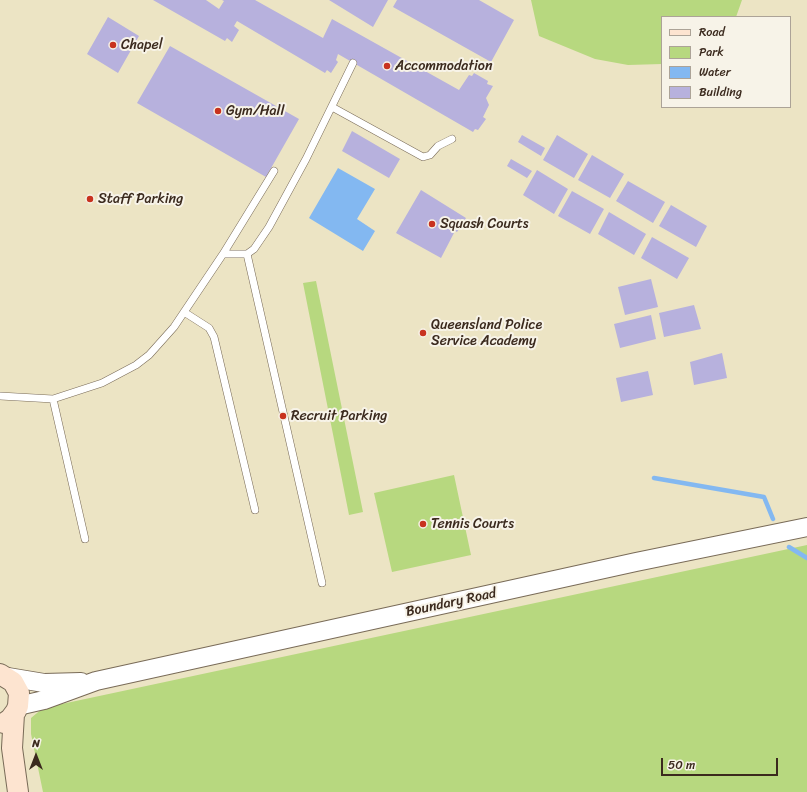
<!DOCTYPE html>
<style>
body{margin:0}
#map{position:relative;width:807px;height:792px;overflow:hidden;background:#ece4c4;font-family:Sriracha,sans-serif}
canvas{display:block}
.legend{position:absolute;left:661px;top:16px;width:130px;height:92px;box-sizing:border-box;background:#f7f3e8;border:1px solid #aca397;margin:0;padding:5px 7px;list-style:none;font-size:12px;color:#3b2a1e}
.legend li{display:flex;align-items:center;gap:8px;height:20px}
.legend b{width:20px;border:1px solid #aca397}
.north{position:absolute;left:16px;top:736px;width:40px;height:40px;-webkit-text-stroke:3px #f7f3e8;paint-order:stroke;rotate:0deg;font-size:11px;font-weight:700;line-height:16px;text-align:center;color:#3b2a1e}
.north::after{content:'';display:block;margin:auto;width:14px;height:18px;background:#3b2a1e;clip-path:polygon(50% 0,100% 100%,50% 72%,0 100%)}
.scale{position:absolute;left:661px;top:758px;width:117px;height:18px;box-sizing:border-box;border:2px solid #3b2a1e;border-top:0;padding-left:5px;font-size:12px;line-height:14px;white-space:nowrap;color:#3b2a1e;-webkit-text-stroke:3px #f7f3e8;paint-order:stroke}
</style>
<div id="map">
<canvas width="807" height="792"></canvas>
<ul class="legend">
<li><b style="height:5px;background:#fde4d0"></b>Road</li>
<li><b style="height:11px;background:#b7d87f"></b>Park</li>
<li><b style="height:11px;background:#83b8f1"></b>Water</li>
<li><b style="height:11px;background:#b7b1dd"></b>Building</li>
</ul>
<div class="north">N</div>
<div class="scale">50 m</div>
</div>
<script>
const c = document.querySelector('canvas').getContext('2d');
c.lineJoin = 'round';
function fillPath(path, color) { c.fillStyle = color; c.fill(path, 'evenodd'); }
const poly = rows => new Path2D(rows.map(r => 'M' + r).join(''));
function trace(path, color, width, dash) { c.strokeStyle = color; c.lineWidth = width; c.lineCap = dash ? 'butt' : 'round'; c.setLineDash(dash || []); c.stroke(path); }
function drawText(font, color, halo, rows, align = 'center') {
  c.font = font + ' Sriracha,sans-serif'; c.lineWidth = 4; c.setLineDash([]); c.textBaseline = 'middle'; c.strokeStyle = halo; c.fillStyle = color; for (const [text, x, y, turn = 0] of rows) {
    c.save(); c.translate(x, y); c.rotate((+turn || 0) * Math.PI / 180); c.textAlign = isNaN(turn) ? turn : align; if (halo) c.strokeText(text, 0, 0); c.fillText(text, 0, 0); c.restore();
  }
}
fillPath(poly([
 [531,0,742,0,736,17,662,17,662,64,628,65,595,59,539,36],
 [316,281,363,512,349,515,303,283],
 [454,475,471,555,392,572,374,493],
 [807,545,807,792,43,792,31,734,31,718,43,708]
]), '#b7d87f');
fillPath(poly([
 [338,168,375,189,357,219,375,231,363,251,309,218]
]), '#83b8f1');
trace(poly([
 [654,478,764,497,773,519],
 [789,547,807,558]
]), '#83b8f1', 4.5);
fillPath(poly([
 [153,0,206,0,219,9,224,1,222,0,255,0,323,38,332,19,459,90,469,75,472,76,474,73,488,81,487,84,493,86,486,98,489,105,483,117,486,119,478,130,475,129,473,132,338,54,336,60,338,62,331,73,327,70,325,73,237,21,234,26,239,30,232,42,227,38,225,41],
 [329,0,388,0,373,27],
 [397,0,479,0,514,20,491,62,393,7],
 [108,17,139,36,118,73,87,54],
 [170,46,299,119,266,177,137,103],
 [352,131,400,159,389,178,342,151],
 [522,135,545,148,541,156,518,142],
 [557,135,588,154,574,178,543,160],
 [592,155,624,174,610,198,578,180],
 [511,159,532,171,527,178,507,166],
 [537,170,568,189,554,214,523,195],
 [628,181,665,202,653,223,616,201],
 [421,190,466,218,457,232,455,231,441,258,396,233],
 [572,191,604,209,590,234,558,216],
 [671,205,707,226,696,247,659,226],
 [609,212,646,234,634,255,598,234],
 [652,237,689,258,677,279,641,258],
 [651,279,658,307,625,315,618,287],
 [694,305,701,329,664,337,659,313],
 [651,315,656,339,620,348,614,324],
 [722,353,727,378,694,385,690,362],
 [648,371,653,395,621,402,616,378]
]), '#b7b1dd');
const service = poly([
 [332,107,423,157,430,155,438,146,452,139],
 [223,254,274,171],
 [247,254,322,583],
 [184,312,209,328,214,337,255,510],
 [0,396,53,399,102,383,136,365,149,355,174,327,223,254,247,254,254,249,269,227,306,159,353,63],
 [53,399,85,539]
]);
const tertiary = poly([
 [8,677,44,683,81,682],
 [18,706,44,700,96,681,636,562,807,527]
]);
const secondary = poly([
 [0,674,13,682,19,693,18,706,16,711,10,719,4,723],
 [14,714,12,748,18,792]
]);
trace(service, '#796b58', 8);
trace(tertiary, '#796b58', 20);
trace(secondary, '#796b58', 22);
trace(service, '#fff', 7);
trace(tertiary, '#fff', 18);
trace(secondary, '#fde4d0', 20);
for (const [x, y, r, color] of [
 [113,45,4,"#c8321e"],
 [387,66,4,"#c8321e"],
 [218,111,4,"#c8321e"],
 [90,199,4,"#c8321e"],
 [432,224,4,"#c8321e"],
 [423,333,4,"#c8321e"],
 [283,416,4,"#c8321e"],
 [423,524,4,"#c8321e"]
]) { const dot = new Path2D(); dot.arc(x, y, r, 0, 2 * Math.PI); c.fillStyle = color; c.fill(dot); trace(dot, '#f7f3e8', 1.5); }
drawText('14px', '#3b2a1e', '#f7f3e8', [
 ["Chapel",121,45],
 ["Accommodation",395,66],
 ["Gym/Hall",226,111],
 ["Staff Parking",98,199],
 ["Squash Courts",440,224],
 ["Queensland Police",431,325],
 ["Service Academy",431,341],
 ["Recruit Parking",291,416],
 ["Tennis Courts",431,524]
], 'left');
drawText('14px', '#3b2a1e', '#f7f3e8', [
 ["Boundary Road",451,603,-12]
]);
</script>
